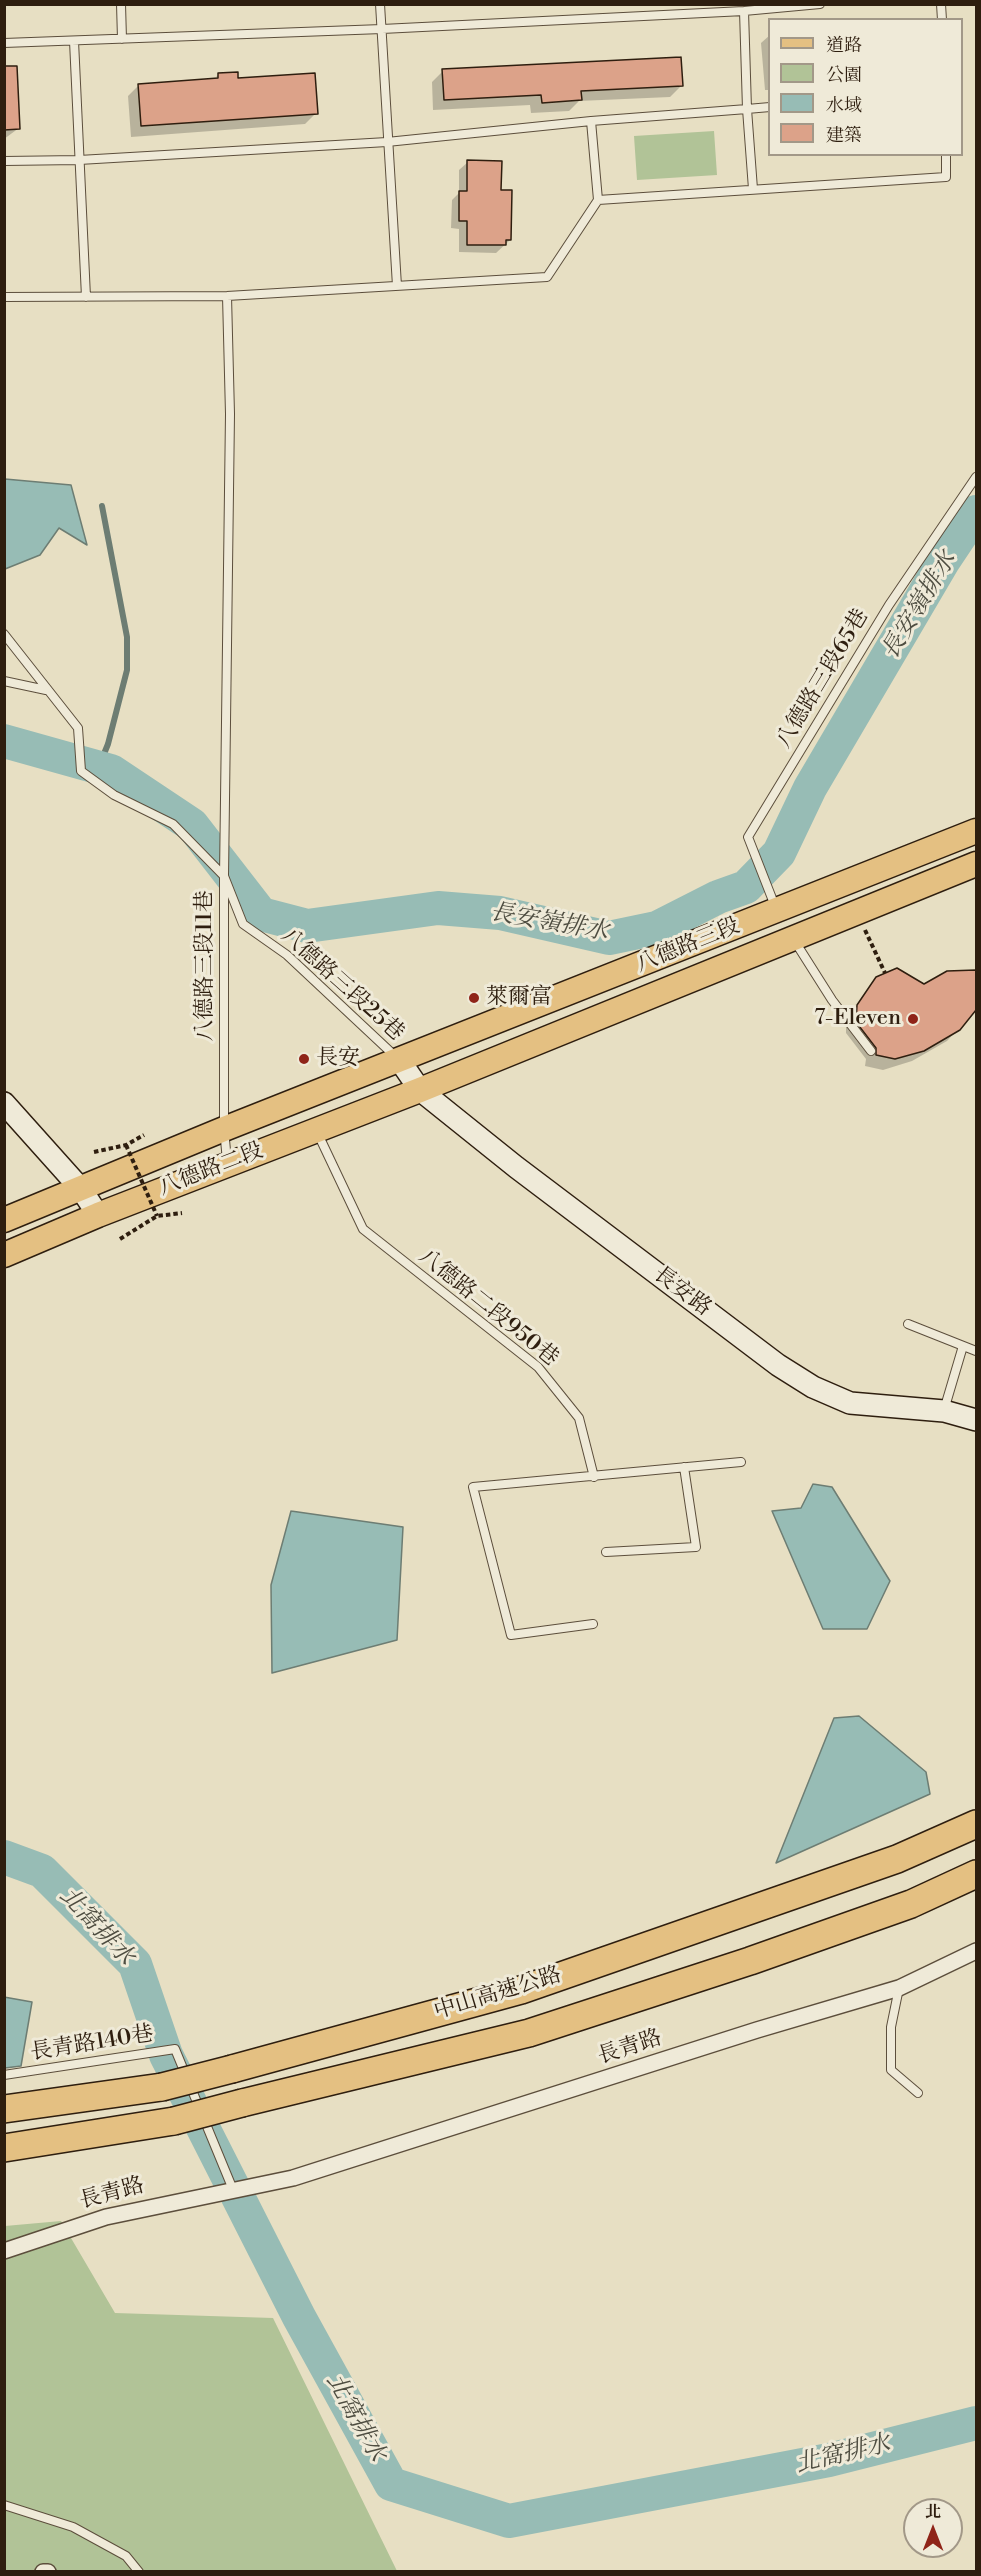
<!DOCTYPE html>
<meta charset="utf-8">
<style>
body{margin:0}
#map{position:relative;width:981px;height:2576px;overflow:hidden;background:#e7dfc3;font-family:"Libre Bodoni","Noto Serif TC",serif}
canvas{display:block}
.frame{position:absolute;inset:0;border:6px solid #2e1e0f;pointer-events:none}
.legend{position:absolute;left:768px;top:18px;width:195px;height:138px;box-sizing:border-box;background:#efead8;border:2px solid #a29888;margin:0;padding:8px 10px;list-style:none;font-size:18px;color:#2e1e0f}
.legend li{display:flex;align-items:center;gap:12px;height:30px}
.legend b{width:30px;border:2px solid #a29888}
.north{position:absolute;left:903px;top:2498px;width:60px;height:60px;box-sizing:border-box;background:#efead8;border:2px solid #a29888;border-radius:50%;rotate:0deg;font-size:16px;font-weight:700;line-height:24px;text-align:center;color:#2e1e0f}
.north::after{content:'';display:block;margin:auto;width:21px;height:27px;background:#8f2418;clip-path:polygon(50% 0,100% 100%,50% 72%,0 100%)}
</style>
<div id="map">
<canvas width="981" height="2576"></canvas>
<div class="frame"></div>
<ul class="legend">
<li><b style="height:8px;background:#e4c082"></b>道路</li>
<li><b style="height:16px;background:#b1c397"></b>公園</li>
<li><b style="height:16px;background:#97bcb5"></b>水域</li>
<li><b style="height:16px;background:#dca289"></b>建築</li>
</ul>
<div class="north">北</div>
</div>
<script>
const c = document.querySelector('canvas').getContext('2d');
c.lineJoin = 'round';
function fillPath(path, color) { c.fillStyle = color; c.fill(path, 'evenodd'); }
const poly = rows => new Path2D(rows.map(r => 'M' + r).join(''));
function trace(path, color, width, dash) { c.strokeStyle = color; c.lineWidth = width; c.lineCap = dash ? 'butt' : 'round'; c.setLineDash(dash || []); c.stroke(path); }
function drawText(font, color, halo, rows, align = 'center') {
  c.font = font + ' "Libre Bodoni","Noto Serif TC",serif'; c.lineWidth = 6; c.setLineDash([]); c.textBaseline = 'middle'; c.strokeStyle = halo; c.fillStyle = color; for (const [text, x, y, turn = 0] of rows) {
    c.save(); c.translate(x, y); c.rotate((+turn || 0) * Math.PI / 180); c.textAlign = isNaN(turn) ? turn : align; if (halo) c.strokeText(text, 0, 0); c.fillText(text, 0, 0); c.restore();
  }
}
fillPath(poly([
 [714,131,717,175,637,180,634,136],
 [61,2221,115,2313,273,2318,397,2571,5,2572,5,2226]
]), '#b1c397');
const water = poly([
 [5,479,71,485,87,545,59,528,40,555,5,569,5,479],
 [813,1484,832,1487,890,1581,867,1629,823,1629,772,1511,801,1508,813,1484],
 [291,1511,403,1527,397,1640,272,1673,271,1585,291,1511],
 [859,1716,926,1772,930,1794,776,1863,834,1718,859,1716],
 [4,1997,32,2002,21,2066,5,2068,4,1997]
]);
fillPath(water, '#97bcb5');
trace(water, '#6d7d73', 1.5);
fillPath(poly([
 [770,35,770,90,765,90,761,43],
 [443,71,682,85,670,97,579,101,569,111,531,113,530,105,433,110,432,82],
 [218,75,237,80,316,113,305,124,131,137,128,96,139,85,213,80],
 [4,81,19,128,4,139],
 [468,162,510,240,496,253,459,252,459,229,451,228,452,200,459,193,459,170],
 [976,971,976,1009,947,1041,912,1061,883,1070,865,1066,866,1059,846,1033,846,1018,866,989,851,1011,854,1012,872,985,870,985,876,979,924,985]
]), '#0003');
trace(poly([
 [93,781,108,744,127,670,127,637,102,506]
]), '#6d7d73', 6);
trace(poly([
 [4,741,111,771,192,825,261,914,307,926,438,908,500,913,609,938,657,928,718,897,746,887,779,853,810,788,944,560,976,512],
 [4,1857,42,1871,135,1964,166,2055,299,2317,391,2484,509,2521,829,2460,976,2423]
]), '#97bcb5', 34);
const building = poly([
 [681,57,683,86,581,91,582,100,542,103,541,95,444,100,442,69,681,57],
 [4,66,17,66,20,129,4,130,4,66],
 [238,72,238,78,315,73,318,114,141,126,138,84,218,78,218,73,238,72],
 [467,160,502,161,501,190,512,190,511,240,506,240,506,245,467,245,467,221,459,221,459,191,467,191,467,160],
 [897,968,924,984,947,971,976,970,976,1010,960,1030,924,1051,895,1059,876,1055,876,1048,856,1022,857,1005,876,977,897,968]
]);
fillPath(building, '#dca289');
trace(building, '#2e1e0f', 1.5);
const lane = poly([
 [121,4,122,39],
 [380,4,397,286],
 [941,4,942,20],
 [74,41,86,297],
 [4,43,382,29,744,11,820,4],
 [591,121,598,200],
 [4,161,79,160,387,142,591,121,747,109,744,11],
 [753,189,747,109,770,107],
 [227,296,230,414,224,876,224,1129,227,1161],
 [4,297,227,296,547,277,598,200,946,177,946,154],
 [4,634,78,728,81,771,114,795,173,824,224,876,243,924,287,955,397,1058],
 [4,681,46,690],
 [775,906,748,837,889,605,976,477],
 [794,940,832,1000,871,1051],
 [318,1134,363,1229,538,1367,579,1418,594,1477],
 [908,1324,976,1351],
 [944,1410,963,1346],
 [606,1552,696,1547,684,1467],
 [593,1624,511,1635,473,1487,741,1462],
 [899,1988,891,2027,891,2070,918,2093],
 [4,2075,175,2049,234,2192],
 [4,2505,73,2527,126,2556,139,2572]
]);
const street = poly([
 [4,2251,106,2217,293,2178,757,2030,899,1988,976,1951],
 [43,2572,48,2572]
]);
const secondary = poly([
 [400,1061,420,1090,516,1167,778,1365,813,1387,850,1403,944,1411,976,1420],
 [4,1103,81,1189,98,1215]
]);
const primary = poly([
 [4,1220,224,1129,976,831],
 [4,1255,98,1215,420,1090,976,864]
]);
const highway = poly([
 [232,2069,521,1990,897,1859,976,1824],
 [242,2103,529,2033,750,1961,911,1904,976,1874],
 [4,2109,162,2087],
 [4,2148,174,2121]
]);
trace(lane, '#5c4e3c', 10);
trace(street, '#5c4e3c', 18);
trace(secondary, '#2e1e0f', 24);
trace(primary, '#2e1e0f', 27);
trace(highway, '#2e1e0f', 30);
trace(poly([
 [865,930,885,973],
 [94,1152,126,1145,144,1135],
 [120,1239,157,1216,182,1213]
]), '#2e1e0f', 4, [4.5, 3]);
trace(lane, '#efead8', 8);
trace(street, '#efead8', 15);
trace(secondary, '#efead8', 21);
trace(primary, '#e4c082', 24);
trace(highway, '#e4c082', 27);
const highwayBridge = poly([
 [162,2087,232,2069],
 [174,2121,242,2103]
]);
trace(highwayBridge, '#2e1e0f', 30, []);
trace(poly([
 [126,1145,157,1216]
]), '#2e1e0f', 4, [4.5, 3]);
trace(highwayBridge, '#e4c082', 27);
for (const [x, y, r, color] of [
 [474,998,6,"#8f2418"],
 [913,1019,6,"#8f2418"],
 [304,1059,6,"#8f2418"]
]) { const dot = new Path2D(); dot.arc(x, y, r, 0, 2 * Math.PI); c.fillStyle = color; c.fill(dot); trace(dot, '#efead8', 2); }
drawText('22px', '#2e1e0f', '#efead8', [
 ["八德路三段65巷",823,679,-59],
 ["八德路三段",688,946,-22],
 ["八德路三段11巷",206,966,-90],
 ["八德路三段25巷",342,985,42],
 ["八德路二段",211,1170,-21],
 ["長安路",682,1292,37],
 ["八德路二段950巷",488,1308,39],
 ["中山高速公路",498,1994,-17],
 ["長青路140巷",92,2044,-9],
 ["長青路",630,2048,-18],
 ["長青路",112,2194,-15]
]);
drawText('22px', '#2e1e0f', '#efead8', [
 ["萊爾富",486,998],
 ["7-Eleven",901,1019,"right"],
 ["長安",316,1059]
], 'left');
drawText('italic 24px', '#4e4d41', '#efead8', [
 ["長安嶺排水",920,606,-59],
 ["長安嶺排水",549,923,10],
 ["北窩排水",96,1927,47],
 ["北窩排水",355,2418,61],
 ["北窩排水",843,2455,-13]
]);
</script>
